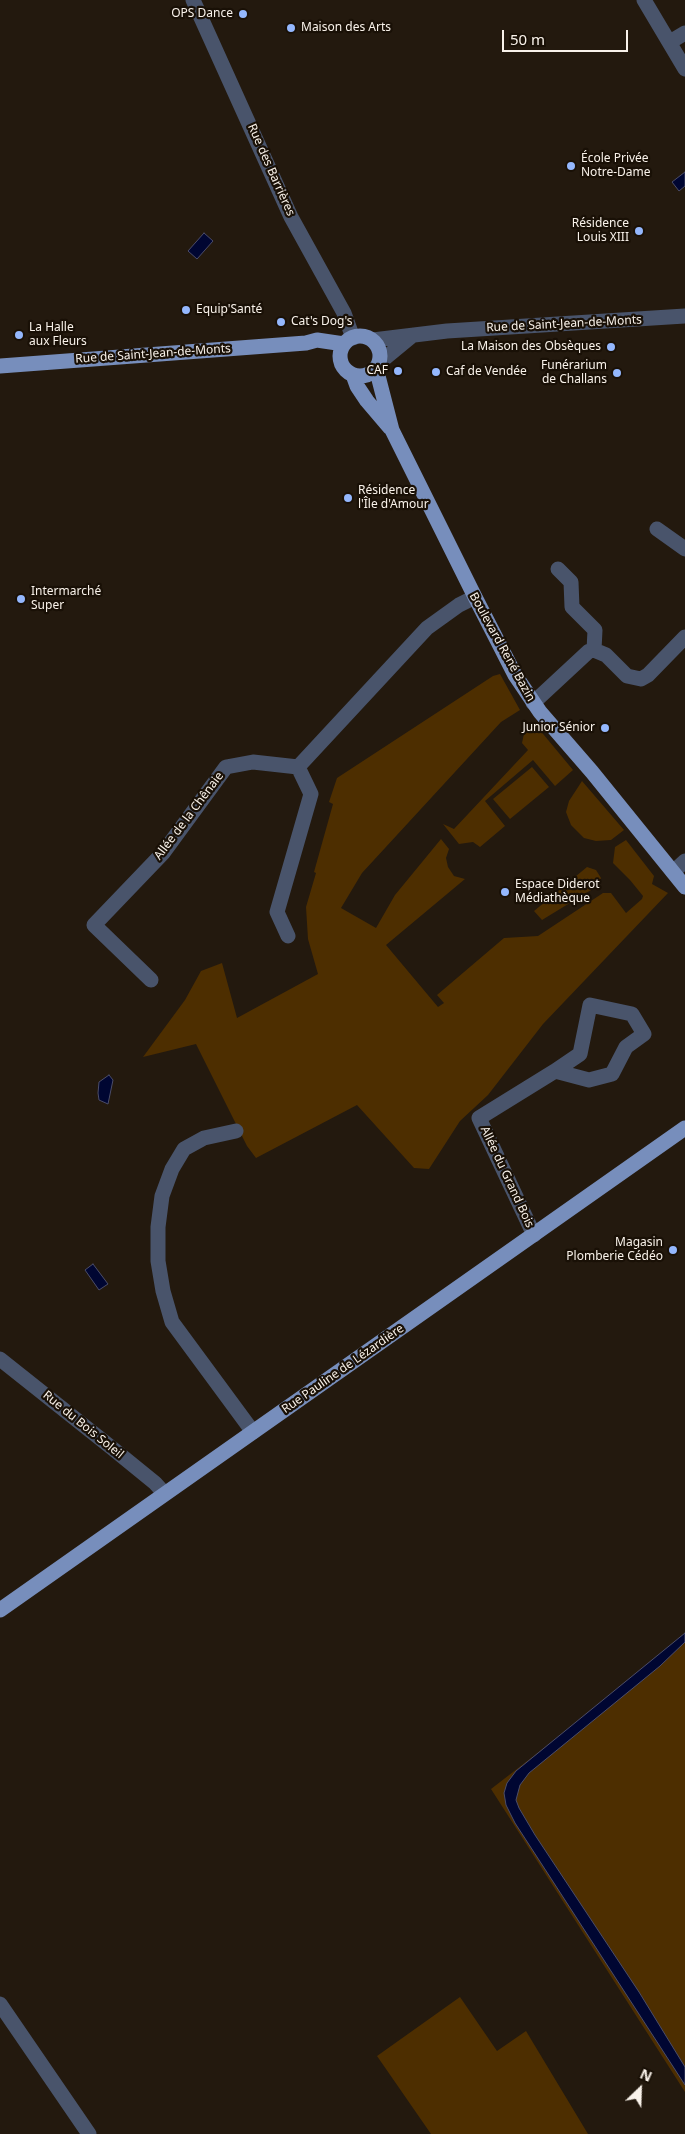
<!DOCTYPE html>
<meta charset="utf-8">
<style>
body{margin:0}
#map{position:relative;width:685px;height:2134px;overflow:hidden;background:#23190e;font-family:"Noto Sans",sans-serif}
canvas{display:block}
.north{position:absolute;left:615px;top:2064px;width:50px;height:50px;-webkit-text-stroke:4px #191006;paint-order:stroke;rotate:24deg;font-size:14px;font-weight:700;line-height:20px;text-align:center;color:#f9f2ea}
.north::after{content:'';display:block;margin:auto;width:18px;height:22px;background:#f9f2ea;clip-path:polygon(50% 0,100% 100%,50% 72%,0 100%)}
.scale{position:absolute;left:502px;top:30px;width:126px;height:22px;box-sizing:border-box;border:2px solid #f9f2ea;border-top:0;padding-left:6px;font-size:15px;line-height:18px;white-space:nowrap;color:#f9f2ea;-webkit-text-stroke:4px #191006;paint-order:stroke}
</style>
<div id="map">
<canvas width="685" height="2134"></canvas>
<div class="north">N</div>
<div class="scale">50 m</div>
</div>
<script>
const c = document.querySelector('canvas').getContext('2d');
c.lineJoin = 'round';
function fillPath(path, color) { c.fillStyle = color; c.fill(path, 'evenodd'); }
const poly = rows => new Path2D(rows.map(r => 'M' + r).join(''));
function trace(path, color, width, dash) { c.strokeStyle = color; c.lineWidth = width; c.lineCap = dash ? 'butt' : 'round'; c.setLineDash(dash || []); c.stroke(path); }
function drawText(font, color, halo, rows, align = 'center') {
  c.font = font + ' "Noto Sans",sans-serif'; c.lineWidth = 4.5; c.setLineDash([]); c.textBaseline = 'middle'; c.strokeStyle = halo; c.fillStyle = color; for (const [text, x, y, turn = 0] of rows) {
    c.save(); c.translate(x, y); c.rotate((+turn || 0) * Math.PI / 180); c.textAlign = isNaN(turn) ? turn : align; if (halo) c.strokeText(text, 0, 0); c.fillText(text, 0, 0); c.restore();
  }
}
fillPath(poly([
 [500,674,520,710,501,722,362,873,341,908,376,928,395,895,441,839,449,849,446,858,448,867,454,876,465,879,386,945,438,1007,444,1003,437,995,504,938,538,936,603,893,611,893,626,913,642,899,643,896,630,880,613,863,615,847,626,840,654,876,652,884,668,893,543,1024,488,1095,460,1121,429,1169,414,1168,357,1105,256,1158,247,1146,196,1044,143,1057,185,1000,201,971,222,963,237,1018,318,974,308,939,306,907,316,873,314,872,333,804,329,802,337,778,493,676],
 [534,723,573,770,555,786,533,760,485,801,505,826,480,847,473,842,459,844,443,824,454,829,528,750,522,743,525,729],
 [532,767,549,787,510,819,493,799],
 [582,781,624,830,611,840,596,841,584,838,571,825,566,812,569,801],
 [587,867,596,870,601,878,596,887,542,920,534,911],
 [685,1639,685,2092,491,1789],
 [460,1997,497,2051,526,2031,588,2134,431,2134,377,2056]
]), '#4d2e00');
const water = poly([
 [685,172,685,186,679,191,672,182,685,172],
 [204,233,213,241,197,259,188,251,204,233],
 [109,1075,113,1080,108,1104,99,1100,98,1093,99,1082,109,1075],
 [93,1264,108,1284,99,1290,85,1270,93,1264],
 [685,1633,685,1642,660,1666,529,1773,520,1785,516,1800,519,1808,535,1835,639,1992,685,2067,685,2085,515,1823,506,1805,504,1793,507,1783,516,1771,685,1633]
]);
fillPath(water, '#000632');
trace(water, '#4b4d69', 1);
trace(poly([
 [193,0,291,217,344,313,353,338],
 [644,0,685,69],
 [670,42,685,33],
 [373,340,447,331,685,316],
 [379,363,413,335],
 [657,529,685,549],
 [558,569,571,582,572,607,595,630,594,650],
 [533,703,589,651,594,650,606,655,627,676,641,679,648,675,685,637],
 [673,872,685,861],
 [288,936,277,912,311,794,298,767],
 [151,980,94,925,163,853,226,767,253,762,298,767,427,628,459,605,475,597],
 [236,1131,204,1138,184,1149,172,1169,162,1196,158,1227,158,1261,163,1291,172,1322,253,1432],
 [534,1235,479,1118,555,1071,589,1080,612,1074,626,1047,644,1034,632,1014,590,1005,580,1054,555,1071],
 [0,1359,112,1448,155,1483,164,1493],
 [0,2004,89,2134]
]), '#49546b', 15);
trace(poly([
 '340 356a20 20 0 1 1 40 0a20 20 0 1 1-40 0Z',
 [0,366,306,343,317,340,344,344],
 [376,368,392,430,475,597,515,675,540,712,592,772,685,887],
 [353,375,357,386,367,401,390,428],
 [0,1610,685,1128]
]), '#778ebc', 15);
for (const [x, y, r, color] of [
 [243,14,5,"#94b7fd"],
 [291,28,5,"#94b7fd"],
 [571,166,5,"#94b7fd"],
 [639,231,5,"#94b7fd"],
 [186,310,5,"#94b7fd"],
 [281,322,5,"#94b7fd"],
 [19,335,5,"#94b7fd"],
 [611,347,5,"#94b7fd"],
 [398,371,5,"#94b7fd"],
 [436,372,5,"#94b7fd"],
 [617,373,5,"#94b7fd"],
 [348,498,5,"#94b7fd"],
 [21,599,5,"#94b7fd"],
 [605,728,5,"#94b7fd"],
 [505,892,5,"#94b7fd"],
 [673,1250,5,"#94b7fd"]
]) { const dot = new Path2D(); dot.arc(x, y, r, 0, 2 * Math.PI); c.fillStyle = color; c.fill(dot); trace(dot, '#191006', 2); }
drawText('12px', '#f9f2ea', '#191006', [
 ["OPS Dance",233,14,"right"],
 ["Maison des Arts",301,28],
 ["École Privée",581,159],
 ["Notre-Dame",581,173],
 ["Résidence",629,224,"right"],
 ["Louis XIII",629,238,"right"],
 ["Equip'Santé",196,310],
 ["Cat's Dog's",291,322],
 ["La Halle",29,328],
 ["aux Fleurs",29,342],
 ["La Maison des Obsèques",601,347,"right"],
 ["Funérarium",607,366,"right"],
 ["de Challans",607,380,"right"],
 ["CAF",388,371,"right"],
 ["Caf de Vendée",446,372],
 ["Résidence",358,491],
 ["l'Île d'Amour",358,505],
 ["Intermarché",31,592],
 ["Super",31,606],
 ["Junior Sénior",595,728,"right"],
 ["Espace Diderot",515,885],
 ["Médiathèque",515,899],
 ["Magasin",663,1243,"right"],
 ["Plomberie Cédéo",663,1257,"right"]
], 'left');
drawText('12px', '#f9f2ea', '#191006', [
 ["Rue des Barrières",271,170,66],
 ["Rue de Saint-Jean-de-Monts",564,324,-3],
 ["Rue de Saint-Jean-de-Monts",153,354,-4],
 ["Boulevard René Bazin",502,647,61],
 ["Allée de la Chênaie",189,816,-53],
 ["Allée du Grand Bois",507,1177,65],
 ["Rue Pauline de Lézardière",343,1369,-35],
 ["Rue du Bois Soleil",83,1425,39]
]);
</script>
